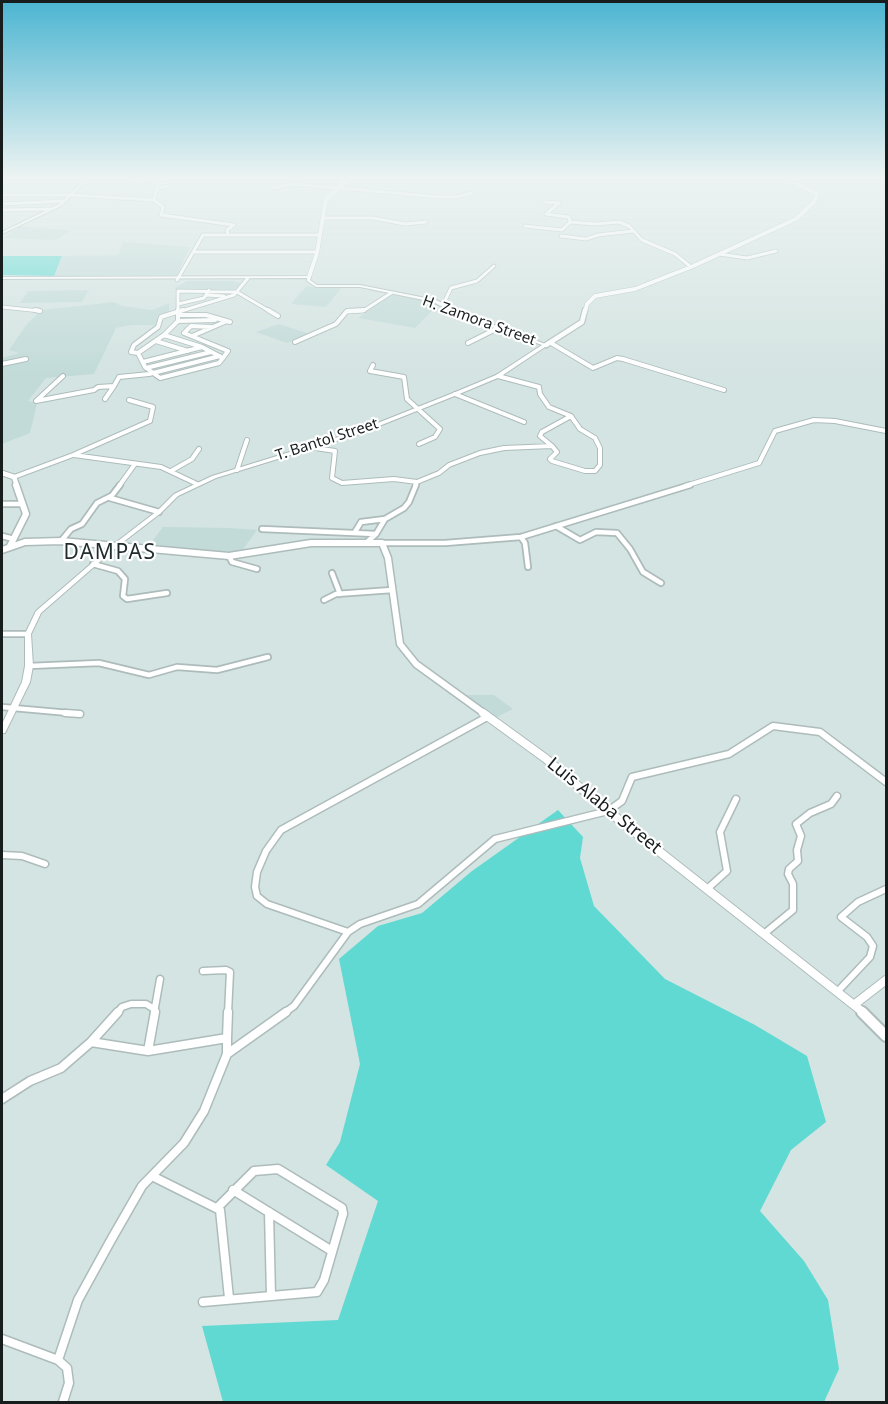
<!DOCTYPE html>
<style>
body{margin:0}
#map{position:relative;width:888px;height:1404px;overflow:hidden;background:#d4e4e2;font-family:"Noto Sans",sans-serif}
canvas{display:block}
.frame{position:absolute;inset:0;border:3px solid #171c1c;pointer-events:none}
</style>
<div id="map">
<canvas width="888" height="1404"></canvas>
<div class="frame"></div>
</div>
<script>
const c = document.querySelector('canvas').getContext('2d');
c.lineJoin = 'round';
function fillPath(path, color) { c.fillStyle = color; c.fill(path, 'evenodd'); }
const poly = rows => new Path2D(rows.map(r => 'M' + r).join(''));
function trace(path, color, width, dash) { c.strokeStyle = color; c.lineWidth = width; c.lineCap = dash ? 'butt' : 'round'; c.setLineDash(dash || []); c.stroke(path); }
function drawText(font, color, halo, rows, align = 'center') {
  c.font = font + ' "Noto Sans",sans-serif'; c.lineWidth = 4.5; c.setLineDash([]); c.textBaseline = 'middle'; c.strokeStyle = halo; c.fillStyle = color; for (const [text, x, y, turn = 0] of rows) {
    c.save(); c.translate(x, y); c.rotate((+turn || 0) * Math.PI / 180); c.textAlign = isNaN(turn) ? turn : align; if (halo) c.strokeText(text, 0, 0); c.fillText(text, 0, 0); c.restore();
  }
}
fillPath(poly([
 [21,226,36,228,72,230,56,240,3,238],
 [123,242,190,247,177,275,54,276,62,256,118,255],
 [187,281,231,281,241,283,236,290,173,289],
 [306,286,318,288,343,286,326,307,291,304],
 [89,290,82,302,20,303,28,291],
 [391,294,431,301,438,305,415,328,358,318],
 [114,302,122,306,152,310,169,303,169,313,157,317,159,322,157,325,131,325,116,328,94,374,46,378,28,401,37,403,30,433,2,444,2,358,19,353,9,350,27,324,42,310],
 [279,324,310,334,287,343,256,332],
 [163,527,229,528,257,530,241,552,148,547],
 [465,695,494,695,513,709,495,718]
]), '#c2dbd8');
fillPath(poly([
 [2,256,62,256,54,276,2,275],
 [558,810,583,837,580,858,594,906,665,979,755,1025,807,1056,826,1122,791,1150,760,1211,804,1261,828,1300,839,1369,824,1402,223,1402,202,1326,338,1320,378,1201,326,1165,340,1142,360,1064,339,959,378,926,422,913,472,871]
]), '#60d9d2');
const minorFar4 = poly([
 [132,178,129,180,143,182,153,178],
 [158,188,169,186],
 [273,188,293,184,440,197,456,197,472,193],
 [2,195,70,195,154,200,163,207,161,215,234,225,227,230,228,235],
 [154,200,158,184,167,182],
 [544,202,559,203,546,214,569,217,570,222],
 [2,204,64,201],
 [2,210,51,209],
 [323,218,373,218,405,224,426,222],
 [525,226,562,230,570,222,595,224,619,222,629,226,642,240,675,254,691,267],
 [561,236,586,239,598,235,633,231],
 [193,252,317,252],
 [719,254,747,258,776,251],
 [177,280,203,235,320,235],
 [206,295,224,296],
 [178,304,204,298,209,290],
 [443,305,451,288,477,281,494,266],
 [2,307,40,311],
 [178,312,234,295,248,278],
 [178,312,178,291,237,292,271,312],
 [346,312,363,311,391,293]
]);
const minorFar3 = poly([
 [35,310,40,311],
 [268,310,278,316],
 [179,315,206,315,230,322],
 [178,321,215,320],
 [211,327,191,326,184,333,228,351,223,358],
 [164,335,138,353,131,352,134,345,158,327,161,317,183,310],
 [192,336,227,321],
 [156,341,188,351],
 [295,342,336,324,347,311,364,310],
 [468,343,498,328],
 [551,343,593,368,617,358,623,359,724,390],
 [138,353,145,367,160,378,219,363,223,358,202,347,164,335,178,321,178,310],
 [143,362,202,347],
 [2,364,26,359],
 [373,365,370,371,404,377,407,399,440,429,435,437,419,444],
 [146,368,211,352],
 [63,376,36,401,94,390,98,387,114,386,119,377,149,374,220,356],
 [498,376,539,387,540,394,549,407,571,416,580,429,595,438,600,448,600,465,595,471,585,471,552,461,550,459,557,452,552,446],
 [455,394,524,422],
 [105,399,114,386],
 [309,447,335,451,332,478,342,483,394,479,417,482,439,473,449,465,480,453,504,448,552,446,540,436,542,432,571,416],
 [74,455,161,467,197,484],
 [237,470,247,440],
 [171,471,192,459,199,449],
 [14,477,73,455,150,421,153,407,129,400],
 [119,486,135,464],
 [415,486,417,482],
 [685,486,759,463,775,431,814,420,835,421,886,431]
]);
const minorFar2 = poly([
 [120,485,110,498,159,512],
 [2,504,21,504],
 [556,526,580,540,596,532,617,533,630,549,643,572,661,583],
 [262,529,376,534,367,542],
 [355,532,361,522,385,519],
 [376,534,385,519,404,508,409,502,416,485],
 [2,536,14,539],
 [521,537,525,543,528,567],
 [61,541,71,529,82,524,97,503,111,496],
 [382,543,445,543,521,537,690,485],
 [229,556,232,562,257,569],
 [93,564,118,571,125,579,123,596,127,599,167,593],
 [332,573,340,594],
 [324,600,336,594,392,590],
 [2,634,28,634],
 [29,666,99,663,149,675,177,667,217,670,268,657],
 [2,707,80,714]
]);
const minorFar1 = poly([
 [65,713,80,714],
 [2,855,22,856,45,864],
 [707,889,727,871,720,832,736,799],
 [348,932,267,904,257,896,255,887,257,872,266,851,281,830,487,717],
 [765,933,793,910,793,884,788,874,789,869,798,861,797,850,801,836,796,824,810,813,831,804,837,796],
 [203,971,226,970,230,972,228,1013],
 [838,991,870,957,873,946,867,937,841,917,858,902,886,889],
 [117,1013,122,1007,131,1004,146,1004,154,1009],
 [154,1013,160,979],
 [284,1013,294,1006,348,932,360,924,418,904,495,839,608,811,622,801,632,777,729,754,773,726,820,732,886,782]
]);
const minor = poly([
 [118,1012,91,1042,148,1051,227,1038,227,1054],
 [227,1038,228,1012],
 [148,1051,155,1012],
 [2,1099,30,1081,61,1068,91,1042],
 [152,1176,220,1210,229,1298],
 [233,1190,332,1251],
 [269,1212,271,1296],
 [203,1302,317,1292,324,1280,343,1214,342,1208,278,1169,254,1171,217,1208],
 [2,1339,58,1360,67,1368,69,1383,63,1402],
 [58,1360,78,1300,111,1240,142,1186,184,1143,204,1111,227,1054,286,1012]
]);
const tertiaryFar4 = poly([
 [309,277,317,253,326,199,349,178],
 [585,312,587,304,595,296,635,289,691,267,796,219,814,202,817,194,786,178]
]);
const tertiaryFar3 = poly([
 [546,345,582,322,585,310],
 [2,473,14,477,17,486]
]);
const tertiaryFar2 = poly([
 [10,546,26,514,16,485],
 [2,550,25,542,61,541,229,556,311,543,382,543,388,558,400,644,416,664,485,714]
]);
const tertiaryFar1 = poly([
 [483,713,545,758,608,811,864,1013],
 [855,1004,886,980]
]);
const tertiary = poly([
 [862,1012,886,1036]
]);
const secondary = poly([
 [87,178,90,178,61,206,2,234,2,232,59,204,87,178],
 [309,276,311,277,310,280,317,285,360,285,436,300,465,314,548,345,500,377,457,395,359,434,216,478,178,496,161,513,118,546,41,613,31,634,33,666,30,682,6,731,5,733,2,733,2,724,22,682,25,666,25,634,36,611,114,544,157,511,174,494,212,476,355,432,453,393,496,375,542,345,461,316,433,302,360,287,316,287,307,281,307,278,2,279,2,277,309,276]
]);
trace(minorFar4, '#adbcbb', 4.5);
trace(minorFar3, '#adbcbb', 6);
trace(minorFar2, '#adbcbb', 8);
trace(minorFar1, '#adbcbb', 9);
trace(minor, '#adbcbb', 11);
trace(tertiaryFar4, '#adbcbb', 5);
trace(tertiaryFar3, '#adbcbb', 7);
trace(tertiaryFar2, '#adbcbb', 9);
trace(tertiaryFar1, '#adbcbb', 10);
trace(tertiary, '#adbcbb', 14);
trace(secondary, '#adbcbb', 2);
trace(minorFar4, '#fff', 3);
trace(minorFar3, '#fff', 4);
trace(minorFar2, '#fff', 4.5);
trace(minorFar1, '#fff', 6);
trace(minor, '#fff', 8);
trace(tertiaryFar4, '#fff', 4);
trace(tertiaryFar3, '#fff', 4.5);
trace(tertiaryFar2, '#fff', 6);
trace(tertiaryFar1, '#fff', 8);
trace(tertiary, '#fff', 10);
fillPath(secondary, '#fff');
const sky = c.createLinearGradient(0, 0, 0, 375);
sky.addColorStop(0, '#4bb5d1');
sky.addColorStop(0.47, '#ecf3f2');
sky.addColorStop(1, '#ecf3f200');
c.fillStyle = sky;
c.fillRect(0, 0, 888, 375);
drawText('15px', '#171c1c', '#fff', [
 ["H. Zamora Street",479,321,20],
 ["T. Bantol Street",327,440,-18]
]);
drawText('18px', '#171c1c', '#fff', [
 ["Luis Alaba Street",604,806,39]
]);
c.letterSpacing = '1.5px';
drawText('21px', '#212d2c', '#fff', [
 ["DAMPAS",110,553]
]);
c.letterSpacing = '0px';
</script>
